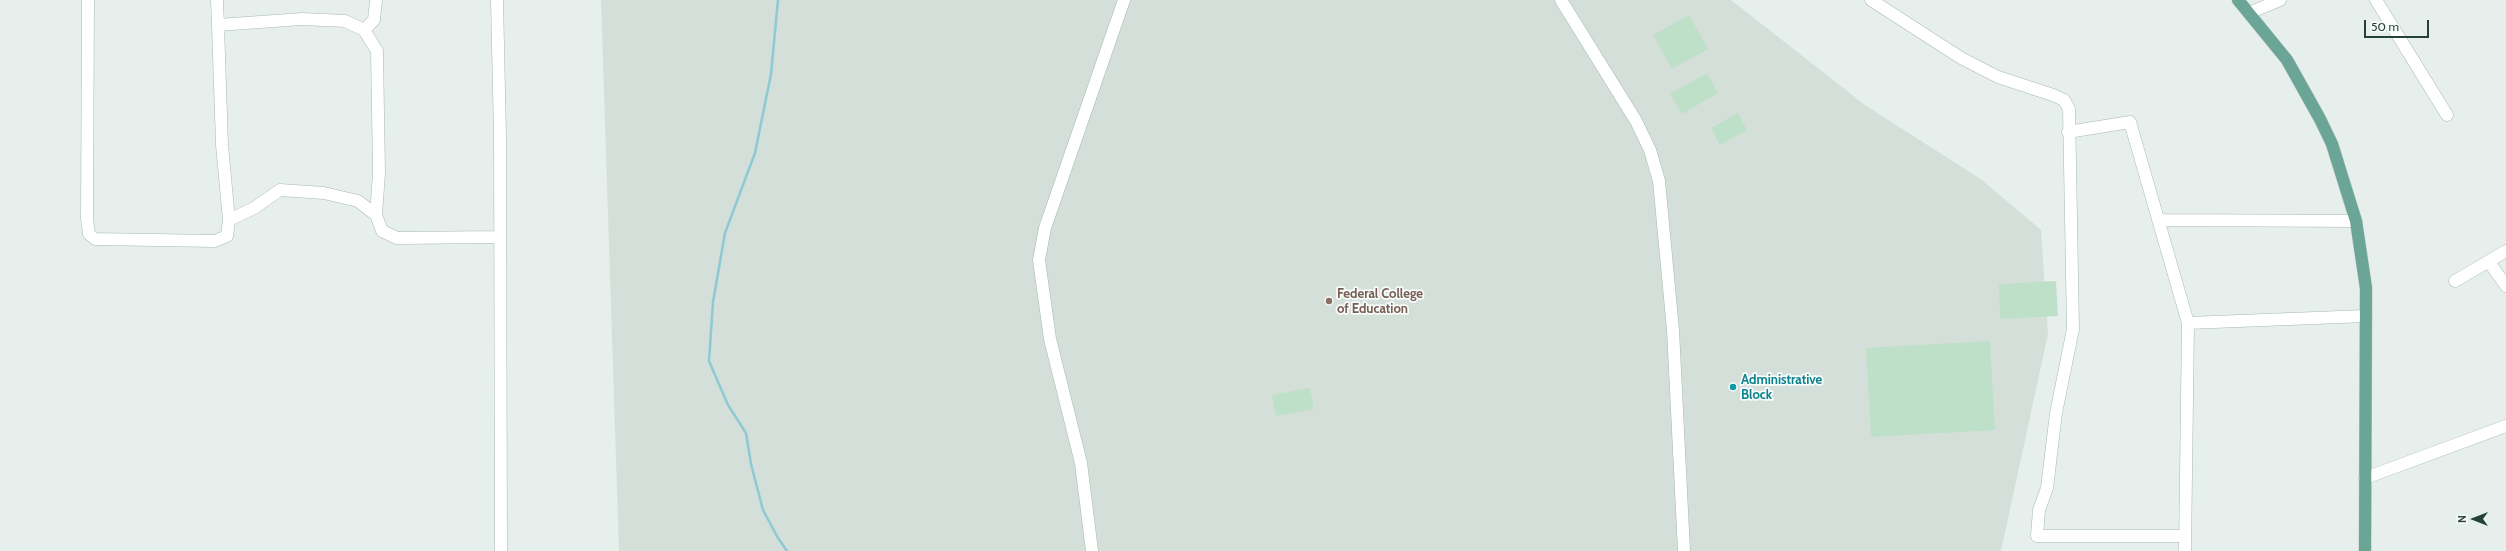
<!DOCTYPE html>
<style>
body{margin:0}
#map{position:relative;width:2506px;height:551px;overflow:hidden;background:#e6efeb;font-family:Cabin,sans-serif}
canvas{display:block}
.north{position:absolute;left:2454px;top:499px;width:40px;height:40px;-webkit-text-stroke:3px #f7fbf9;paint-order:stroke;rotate:270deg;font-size:11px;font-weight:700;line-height:16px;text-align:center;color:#24423a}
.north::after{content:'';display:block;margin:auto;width:14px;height:18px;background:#24423a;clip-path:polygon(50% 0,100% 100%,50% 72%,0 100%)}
.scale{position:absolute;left:2364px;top:20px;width:65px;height:18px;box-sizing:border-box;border:2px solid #24423a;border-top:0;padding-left:5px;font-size:12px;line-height:14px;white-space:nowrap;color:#24423a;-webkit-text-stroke:3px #f7fbf9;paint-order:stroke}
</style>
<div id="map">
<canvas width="2506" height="551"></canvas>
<div class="north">N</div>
<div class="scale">50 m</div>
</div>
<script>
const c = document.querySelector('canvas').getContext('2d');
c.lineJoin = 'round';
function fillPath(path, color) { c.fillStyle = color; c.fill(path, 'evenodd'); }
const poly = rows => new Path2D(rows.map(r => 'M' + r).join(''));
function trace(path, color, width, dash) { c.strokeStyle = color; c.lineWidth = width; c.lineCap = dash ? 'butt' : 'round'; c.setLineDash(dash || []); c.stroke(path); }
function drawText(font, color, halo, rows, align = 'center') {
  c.font = font + ' Cabin,sans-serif'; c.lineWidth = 3.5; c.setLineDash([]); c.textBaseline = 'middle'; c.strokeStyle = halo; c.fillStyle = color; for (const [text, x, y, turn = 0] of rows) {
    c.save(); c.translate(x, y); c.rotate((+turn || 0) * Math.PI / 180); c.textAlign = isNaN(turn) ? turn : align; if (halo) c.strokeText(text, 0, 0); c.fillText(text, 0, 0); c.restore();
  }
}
fillPath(poly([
 [601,0,1731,0,1865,105,1982,180,2041,230,2048,334,2001,551,619,551]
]), '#d4dfda');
fillPath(poly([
 [1689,15,1708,49,1672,69,1653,35],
 [1707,73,1718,93,1682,114,1670,94],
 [1738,113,1747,130,1720,145,1711,128],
 [2056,281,2058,316,2000,319,1999,284],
 [1990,341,1995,430,1871,437,1866,348],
 [1310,388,1314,409,1276,416,1272,395]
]), '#bfe0c8');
trace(poly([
 [778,0,771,74,755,153,725,233,713,302,709,361,728,405,746,433,751,464,763,510,778,538,787,551]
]), '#8ec9d4', 2.5);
const minor = poly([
 [88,0,87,219,89,234,95,239,215,241,227,236,229,220,222,145,218,25,302,19,345,21,364,30,377,51,379,173,376,215,382,231,397,238,500,237],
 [217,0,218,25],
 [497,0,500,135,501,551],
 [1561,0,1636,121,1650,150,1659,181,1673,330,1684,551],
 [1871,0,1961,58,1998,77,2053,95,2064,100,2069,109,2073,329,2056,413,2047,488,2039,510,2037,536,2185,536],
 [2376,0,2447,115],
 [2249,13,2280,0],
 [364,30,374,20,376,0],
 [2068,132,2130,122,2188,323,2185,551],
 [229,220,254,208,280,190,324,193,358,201,376,215],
 [2158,220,2356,221],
 [2489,262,2506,286],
 [2455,281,2506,251],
 [2188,323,2366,316],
 [2365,478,2506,426],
 [1092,551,1081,463,1050,339,1039,260,1045,228,1124,0]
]);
const major = poly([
 [2238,0,2287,60,2320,119,2332,144,2356,221,2366,288,2365,551]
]);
trace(minor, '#a8b8b2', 13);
trace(major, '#c2cac8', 13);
trace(minor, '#fff', 12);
trace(major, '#6aa596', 12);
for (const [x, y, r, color] of [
 [1329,301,4,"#8d6e63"],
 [1733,387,4,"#0f9aa8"]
]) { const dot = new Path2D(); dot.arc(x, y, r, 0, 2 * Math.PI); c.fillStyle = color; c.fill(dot); trace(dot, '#f7fbf9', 1.5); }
drawText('bold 13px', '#785e54', '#f7fbf9', [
 ["Federal College",1337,294],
 ["of Education",1337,309]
], 'left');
drawText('bold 13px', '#0d838f', '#f7fbf9', [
 ["Administrative",1741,380],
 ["Block",1741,395]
], 'left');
</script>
